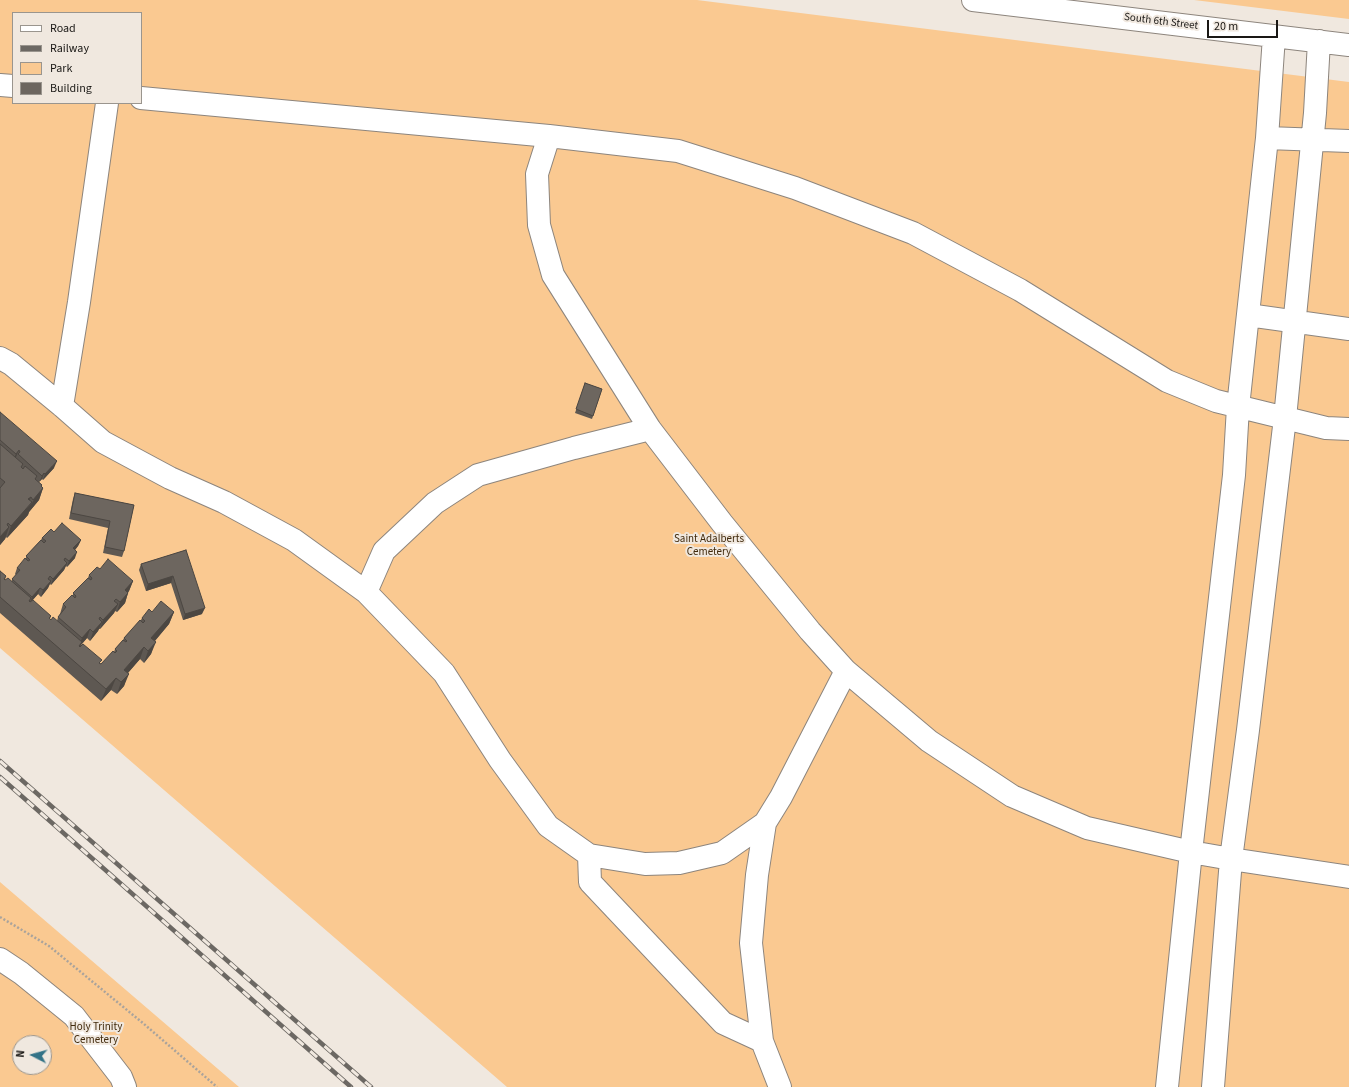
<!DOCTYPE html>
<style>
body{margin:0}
#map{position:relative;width:1349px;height:1087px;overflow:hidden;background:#f0e8df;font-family:"Source Sans 3",sans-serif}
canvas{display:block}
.legend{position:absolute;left:12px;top:12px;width:130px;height:92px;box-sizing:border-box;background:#f0e8df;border:1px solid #9a958e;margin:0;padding:5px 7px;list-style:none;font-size:12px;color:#1a1815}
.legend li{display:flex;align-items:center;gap:8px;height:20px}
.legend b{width:20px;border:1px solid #9a958e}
.north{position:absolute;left:12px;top:1035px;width:40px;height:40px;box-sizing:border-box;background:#f0e8df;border:1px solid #9a958e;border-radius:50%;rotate:276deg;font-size:11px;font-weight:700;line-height:16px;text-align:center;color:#1a1815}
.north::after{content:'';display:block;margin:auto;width:14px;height:18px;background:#337387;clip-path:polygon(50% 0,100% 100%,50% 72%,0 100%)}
.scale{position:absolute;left:1207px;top:20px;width:71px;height:18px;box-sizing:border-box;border:2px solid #1a1815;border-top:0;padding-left:5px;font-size:12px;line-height:14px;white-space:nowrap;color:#1a1815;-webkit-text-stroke:3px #f0e8df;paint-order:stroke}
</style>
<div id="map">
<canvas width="1349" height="1087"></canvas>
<ul class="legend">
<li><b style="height:5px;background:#fff"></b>Road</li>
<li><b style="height:5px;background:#6c6863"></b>Railway</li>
<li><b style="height:11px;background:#fac991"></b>Park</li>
<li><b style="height:11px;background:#6d665f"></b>Building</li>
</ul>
<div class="north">N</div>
<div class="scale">20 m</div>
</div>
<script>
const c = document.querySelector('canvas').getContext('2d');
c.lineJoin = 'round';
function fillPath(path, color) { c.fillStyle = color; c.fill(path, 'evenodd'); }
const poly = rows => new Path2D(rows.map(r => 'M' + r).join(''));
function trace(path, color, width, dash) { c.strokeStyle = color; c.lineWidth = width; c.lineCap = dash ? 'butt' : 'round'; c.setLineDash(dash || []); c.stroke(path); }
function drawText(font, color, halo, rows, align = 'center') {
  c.font = font + ' "Source Sans 3",sans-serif'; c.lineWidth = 4; c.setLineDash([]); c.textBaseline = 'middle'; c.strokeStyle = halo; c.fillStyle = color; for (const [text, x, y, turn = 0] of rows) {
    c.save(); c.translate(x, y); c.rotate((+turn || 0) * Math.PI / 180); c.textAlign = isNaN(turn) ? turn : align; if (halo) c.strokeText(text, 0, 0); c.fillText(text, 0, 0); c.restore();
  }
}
fillPath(poly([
 [0,0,697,0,1349,82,1349,1087,507,1087,0,648],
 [13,13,141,13,141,103,13,103],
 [1194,0,1349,0,1349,19],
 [0,882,239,1087,0,1087],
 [20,1043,44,1043,44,1067,20,1067]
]), '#fac991');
const minor = poly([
 [973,0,1349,45],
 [0,85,13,86],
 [141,98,549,136,678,151,795,188,913,233,1020,290,1167,381,1216,401,1326,428,1349,429],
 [549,136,537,174,539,225,553,275,650,429,722,523,810,631,846,671,929,741,1012,796,1087,828,1191,852,1231,859,1349,877],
 [1267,138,1349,141],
 [1248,315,1349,329],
 [0,358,11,364,62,406,103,442,170,478,224,502,294,540,366,592,444,673,500,760,548,826,589,855,645,864,679,863,722,853,765,823,781,797,846,671],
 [62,406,79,302,107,103],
 [366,592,384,551,435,503,478,475,574,448,650,429],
 [765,823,757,875,751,943,762,1041,780,1087],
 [589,855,590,882,723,1023,762,1041],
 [0,959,21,973,74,1016,121,1077,125,1087],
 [1167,1087,1191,852,1234,475,1238,407,1267,138,1274,36],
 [1213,1087,1231,859,1248,730,1285,418,1315,113,1319,41]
]);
trace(minor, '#8d857d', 24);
trace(poly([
 [0,917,49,946,144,1024,217,1087]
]), '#a9a39c', 2.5, [2, 2]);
trace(minor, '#fff', 22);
const rail = poly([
 [0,761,371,1087],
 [0,777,351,1087]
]);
trace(rail, '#6c6863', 4.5);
trace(rail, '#f0e8df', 3, [9]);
fillPath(poly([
 [585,383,602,389,592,419,575,413],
 [0,412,54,468,43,480,42,479,39,482,36,479,42,485,41,486,43,488,39,500,29,512,28,515,7,538,6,537,5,539,0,545],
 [75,493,134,505,124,551,122,557,103,553,108,528,69,519,73,499],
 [54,532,81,540,78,546,75,550,75,558,67,567,66,566,64,570,51,585,50,584,48,588,41,597,38,594,31,602,51,616,50,619,51,620,57,621,58,617,60,614,63,604,73,596,73,593,88,578,89,575,100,569,133,581,129,591,128,593,125,603,117,612,115,611,114,613,100,629,99,629,98,631,90,641,87,638,81,645,80,647,101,664,114,652,115,649,123,640,124,638,141,620,142,618,152,612,174,612,169,624,155,641,151,654,144,663,140,659,128,673,124,686,117,694,111,690,101,701,0,613,0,571,6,576,5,580,12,581,12,579,16,575,15,574,17,568,26,559,26,556,41,540,42,538],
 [186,550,202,614,183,620,171,583,146,591,139,570,141,564]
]), '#5e5852');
fillPath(poly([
 [19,450,16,457,13,460,16,454],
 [57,461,54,468,43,480,45,474],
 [44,473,42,479,39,482,42,476],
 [42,485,38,494,43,488,39,500,29,512,28,515,7,538,11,526,28,499,31,497,26,509,32,503],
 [8,523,5,532,9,527,5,539,0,545,0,537],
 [81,540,78,546,71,555,73,548],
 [77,552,75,558,67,567,69,561],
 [67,563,64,570,51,585,53,579],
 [173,576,171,583,146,591,148,584],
 [51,581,48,588,41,597,43,590],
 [133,581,129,591,121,600,125,590],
 [40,588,38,594,30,603,32,597],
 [128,593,125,603,117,612,120,602],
 [118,604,114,613,100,629,103,620],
 [205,608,202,614,183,620,185,614],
 [174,612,169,624,147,650,151,638],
 [102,622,98,631,90,641,93,632],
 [90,629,87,638,81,645,77,654,75,658,82,638],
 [156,642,151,654,144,663,148,651],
 [144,647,140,659,120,682,124,670],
 [129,674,124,686,117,694,121,682],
 [116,678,111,690,101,701,106,689]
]), '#4c4742');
const building = poly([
 [585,383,602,389,593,416,576,409,585,383],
 [0,412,57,461,45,474,44,473,42,476,18,454,20,452,19,450,16,454,0,440,0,412],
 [0,444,23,464,21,467,23,469,25,466,37,476,35,479,42,485,41,486,43,488,33,500,31,497,28,499,32,502,11,526,8,523,7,525,9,527,0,537,0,488,5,482,0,478,0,444],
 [75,493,134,505,124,551,105,547,110,521,71,513,75,493],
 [62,523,81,540,73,548,77,552,69,561,65,558,64,560,67,563,53,579,50,576,48,579,51,581,43,590,40,588,32,597,12,579,20,570,17,568,25,558,28,561,30,560,26,556,41,540,44,543,46,541,42,538,51,529,54,532,62,523],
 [186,550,205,608,185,614,173,576,148,584,141,564,186,550],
 [108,559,133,581,125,590,128,593,120,602,116,599,114,601,118,604,103,620,100,617,99,619,102,622,93,632,90,629,82,638,58,617,66,607,63,604,72,595,75,598,76,596,73,593,88,578,91,580,92,578,89,575,97,567,100,569,108,559],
 [0,571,6,576,4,579,5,580,8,578,31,598,29,601,30,602,33,600,51,616,49,618,51,620,53,617,82,642,79,646,80,647,83,644,102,660,99,663,101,664,113,651,115,653,117,651,115,649,123,640,126,642,127,641,124,638,140,620,143,623,145,621,142,618,149,609,152,612,161,601,174,612,151,638,156,642,148,651,144,647,124,670,129,674,121,682,116,678,106,689,0,597,0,571]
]);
fillPath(building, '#6d665f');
trace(building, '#4c4742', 1);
drawText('11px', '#1a1815', '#f0e8df', [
 ["South 6th Street",1161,22,7]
]);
drawText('11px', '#412a0c', '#f0e8df', [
 ["Saint Adalberts",709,540],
 ["Cemetery",709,553],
 ["Holy Trinity",96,1028],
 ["Cemetery",96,1041]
]);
</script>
